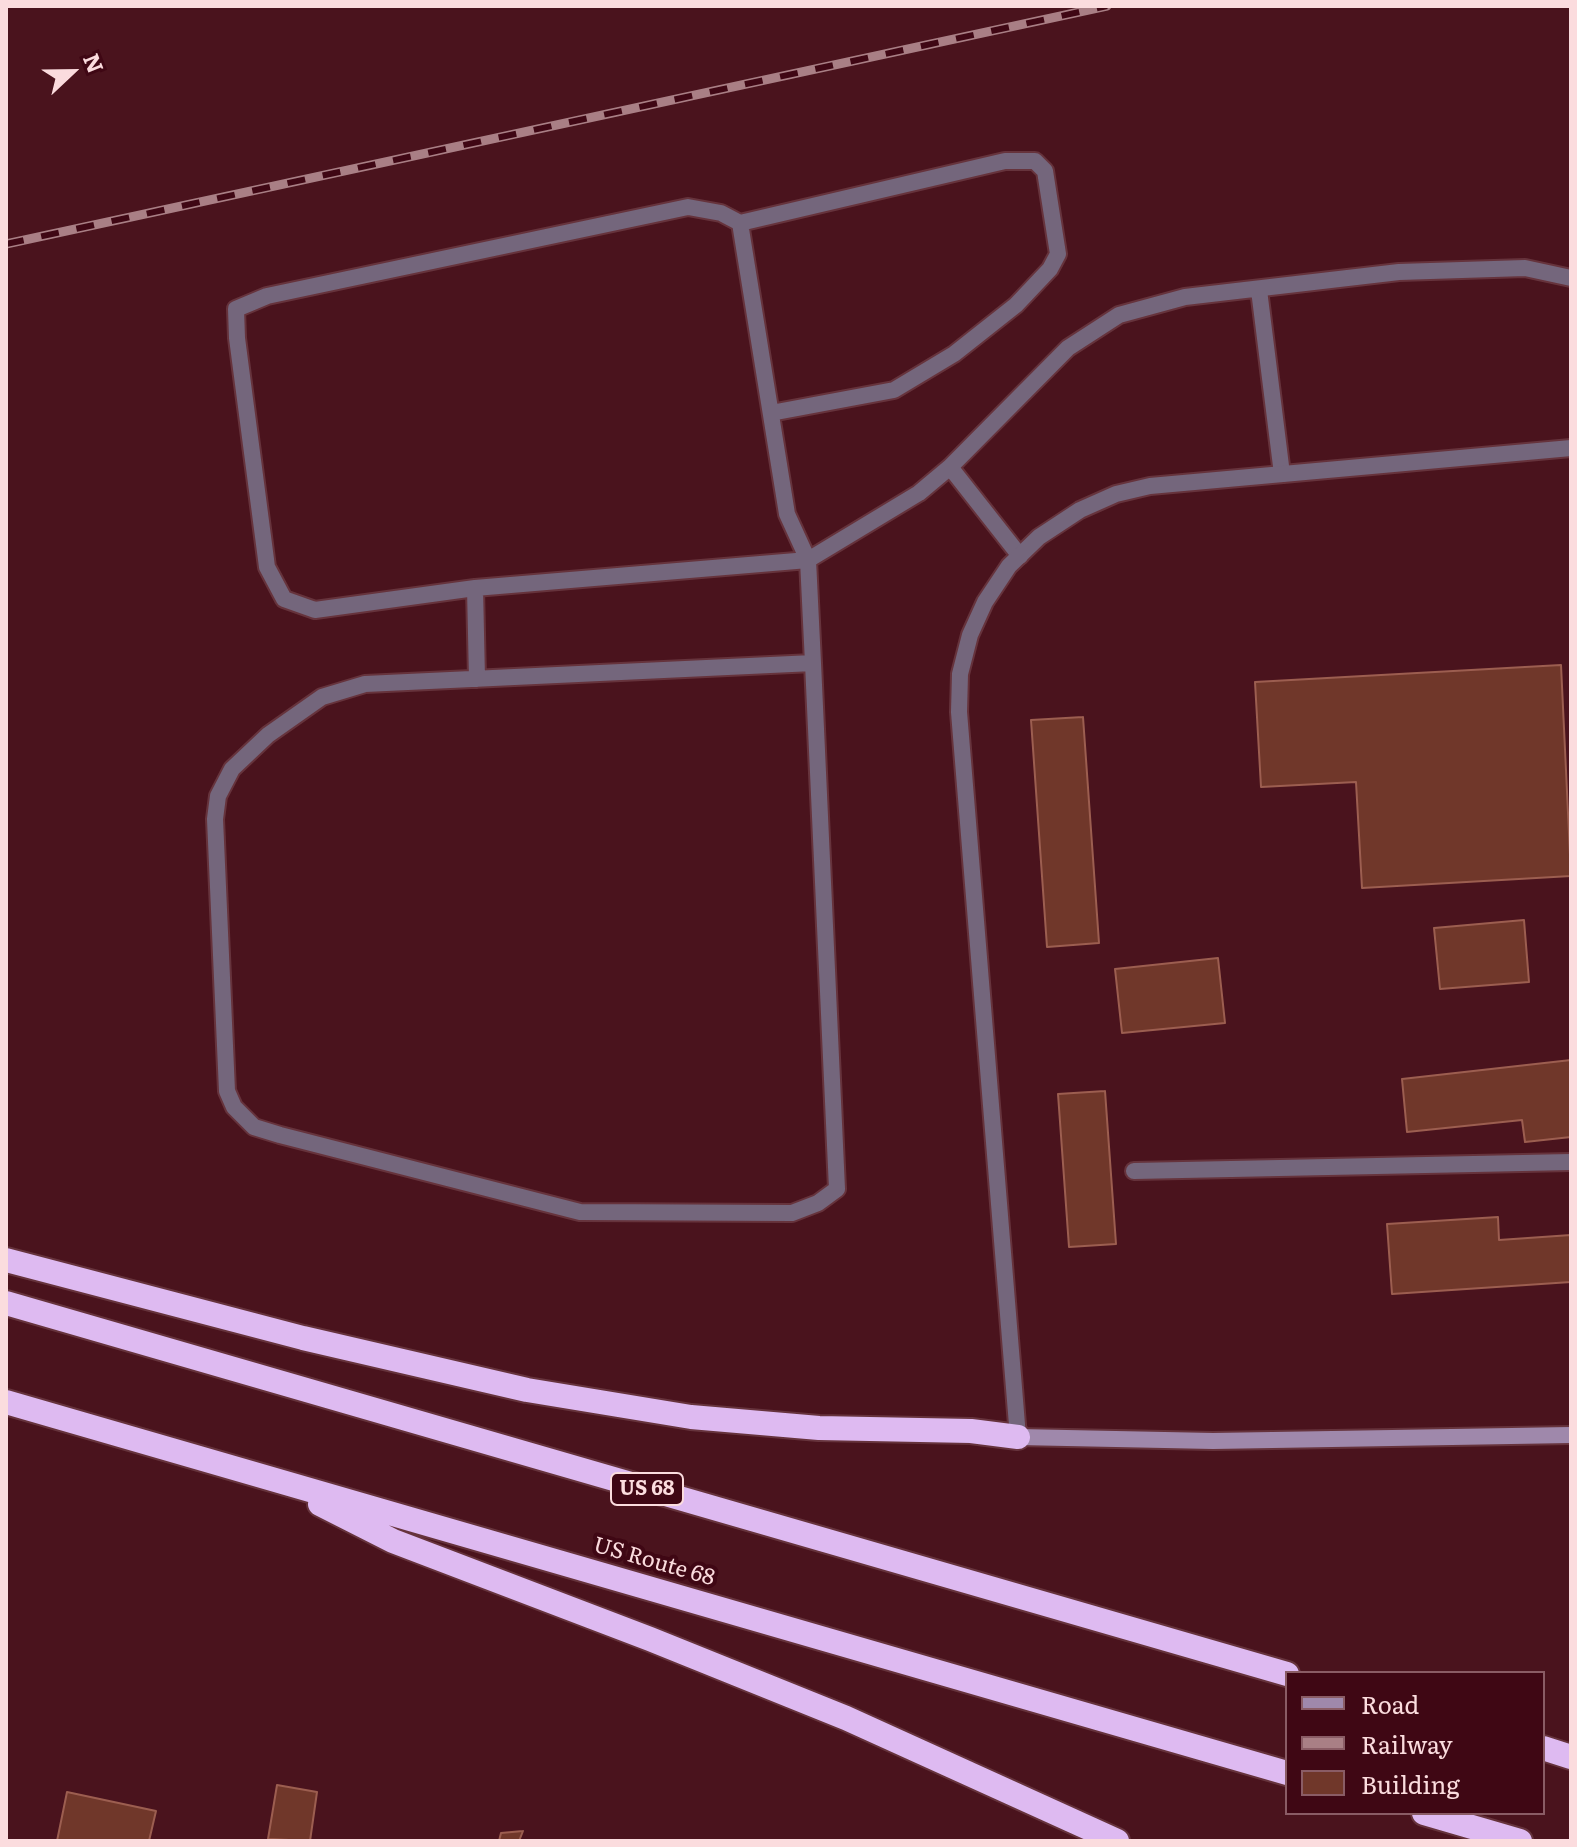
<!DOCTYPE html>
<style>
body{margin:0}
#map{position:relative;width:1577px;height:1847px;overflow:hidden;background:#4a131d;font-family:Literata,serif}
canvas{display:block}
.frame{position:absolute;inset:0;border:8px solid #fbdcde;pointer-events:none}
.legend{position:absolute;left:1285px;top:1671px;width:260px;height:144px;box-sizing:border-box;background:#3f0714;border:2px solid #8a5c65;margin:0;padding:10px 14px;list-style:none;font-size:24px;color:#fbdcde}
.legend li{display:flex;align-items:center;gap:16px;height:40px}
.legend b{width:40px;border:2px solid #8a5c65}
.north{position:absolute;left:32px;top:32px;width:80px;height:80px;-webkit-text-stroke:6px #3f0714;paint-order:stroke;rotate:68deg;font-size:22px;font-weight:700;line-height:32px;text-align:center;color:#fbdcde}
.north::after{content:'';display:block;margin:auto;width:28px;height:36px;background:#fbdcde;clip-path:polygon(50% 0,100% 100%,50% 72%,0 100%)}
</style>
<div id="map">
<canvas width="1577" height="1847"></canvas>
<div class="frame"></div>
<ul class="legend">
<li><b style="height:10px;background:#9f88ab"></b>Road</li>
<li><b style="height:10px;background:#a97f85"></b>Railway</li>
<li><b style="height:22px;background:#70372a"></b>Building</li>
</ul>
<div class="north">N</div>
</div>
<script>
const c = document.querySelector('canvas').getContext('2d');
c.lineJoin = 'round';
function fillPath(path, color) { c.fillStyle = color; c.fill(path, 'evenodd'); }
const poly = rows => new Path2D(rows.map(r => 'M' + r).join(''));
function trace(path, color, width, dash) { c.strokeStyle = color; c.lineWidth = width; c.lineCap = dash ? 'butt' : 'round'; c.setLineDash(dash || []); c.stroke(path); }
function drawText(font, color, halo, rows, align = 'center') {
  c.font = font + ' Literata,serif'; c.lineWidth = 8; c.setLineDash([]); c.textBaseline = 'middle'; c.strokeStyle = halo; c.fillStyle = color; for (const [text, x, y, turn = 0] of rows) {
    c.save(); c.translate(x, y); c.rotate((+turn || 0) * Math.PI / 180); c.textAlign = isNaN(turn) ? turn : align; if (halo) c.strokeText(text, 0, 0); c.fillText(text, 0, 0); c.restore();
  }
}
const building = poly([
 [1561,665,1571,876,1362,888,1356,782,1261,787,1255,682,1561,665],
 [1083,717,1099,943,1047,947,1031,720,1083,717],
 [1524,920,1529,982,1440,989,1434,928,1524,920],
 [1218,958,1225,1023,1122,1033,1115,969,1218,958],
 [1571,1060,1571,1137,1525,1142,1522,1120,1407,1132,1402,1079,1571,1060],
 [1105,1091,1116,1244,1069,1247,1058,1094,1105,1091],
 [1498,1217,1499,1240,1571,1235,1571,1282,1392,1294,1387,1224,1498,1217],
 [277,1785,317,1792,310,1841,268,1839,277,1785],
 [67,1792,156,1811,149,1841,57,1841,67,1792],
 [523,1831,519,1841,499,1841,501,1833,523,1831]
]);
fillPath(building, '#70372a');
trace(building, '#9c5e50', 2);
const lane = poly([
 [1259,290,1282,474],
 [950,467,1020,556],
 [475,588,808,560,787,514,740,223],
 [813,663,365,684,322,697,268,735,232,769,218,796,215,819,227,1091,234,1107,254,1127,280,1135,580,1212,792,1213,818,1203,837,1189,813,663,808,560,919,493,950,467,1068,348,1119,315,1185,297,1399,272,1525,268,1571,278],
 [477,679,475,588,315,610,284,599,267,567,237,338,236,309,267,296,688,207,721,213,740,223,1005,161,1035,161,1045,171,1058,254,1050,269,1016,305,954,354,894,390,771,413],
 [1134,1171,1571,1162]
]);
const street = poly([
 [1018,1437,959,712,960,674,970,635,985,602,1009,566,1039,537,1080,510,1116,494,1150,486,1571,448]
]);
const secondary = poly([
 [1018,1437,1213,1441,1571,1435]
]);
const highway = poly([
 [6,1260,303,1338,527,1390,691,1417,819,1428,971,1431,1018,1437],
 [6,1303,1287,1674],
 [6,1402,1287,1773],
 [320,1504,393,1541,650,1639,846,1718,1117,1841],
 [1543,1748,1571,1757],
 [1424,1813,1520,1841]
]);
trace(lane, '#66333c', 20);
trace(street, '#66333c', 20);
trace(secondary, '#66333c', 20);
trace(highway, '#66333c', 28);
trace(lane, '#74667c', 16);
trace(street, '#74667c', 16);
trace(secondary, '#9f88ab', 16);
trace(highway, '#debaf1', 24);
const rail = poly([
 [6,244,1107,6]
]);
trace(rail, '#a97f85', 9);
trace(rail, '#3f0714', 6, [18]);
for (const [x, y, w] of [
 [647,1489,72]
]) { const box = new Path2D(); box.roundRect(x - w / 2, y - 16, w, 32, 6); c.fillStyle = '#3f0714'; c.fill(box); trace(box, '#fbdcde', 2); }
drawText('bold 20px', '#fbdcde', null, [
 ["US 68",647,1489]
]);
drawText('22px', '#fbdcde', '#3f0714', [
 ["US Route 68",654,1562,16]
]);
</script>
